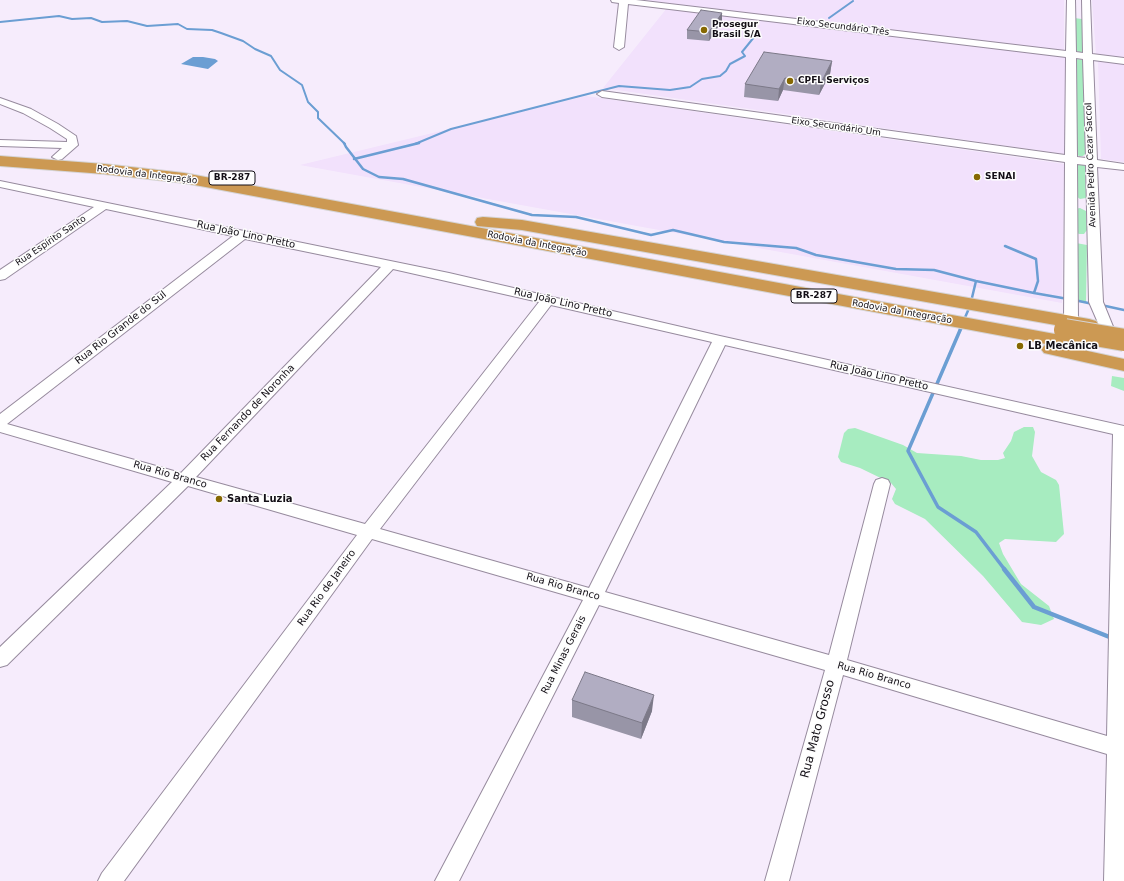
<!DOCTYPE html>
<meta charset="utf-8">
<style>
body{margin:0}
canvas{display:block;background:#f6ecfc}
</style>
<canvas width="1124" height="881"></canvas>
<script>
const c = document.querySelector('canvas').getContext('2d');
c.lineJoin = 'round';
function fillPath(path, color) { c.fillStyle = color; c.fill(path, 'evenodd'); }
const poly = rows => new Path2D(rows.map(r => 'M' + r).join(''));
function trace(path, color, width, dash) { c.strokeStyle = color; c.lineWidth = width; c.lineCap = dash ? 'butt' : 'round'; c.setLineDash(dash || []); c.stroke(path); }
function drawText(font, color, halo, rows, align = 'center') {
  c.font = font + ' "DejaVu Sans",sans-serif'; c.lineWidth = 3; c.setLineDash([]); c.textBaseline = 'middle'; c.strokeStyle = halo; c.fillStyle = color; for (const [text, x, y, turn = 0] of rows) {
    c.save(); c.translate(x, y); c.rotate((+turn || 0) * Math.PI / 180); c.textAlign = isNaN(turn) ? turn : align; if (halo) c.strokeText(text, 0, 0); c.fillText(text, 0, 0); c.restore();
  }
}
fillPath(poly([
 [642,0,1064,0,1064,51],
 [1092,0,1124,0,1124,57,1096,54],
 [667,8,1068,56,1064,154,603,88],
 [1098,61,1124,64,1124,162,1101,159],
 [586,96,1064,164,1062,303,300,165]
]), '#f2e1fc');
fillPath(poly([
 [1074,18,1082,19,1083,53,1076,51],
 [1076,59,1084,60,1085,154,1083,156,1079,156,1076,154],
 [1079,163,1085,166,1086,198,1080,199,1076,196,1076,165],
 [1080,208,1086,211,1087,230,1084,234,1079,234,1075,231,1075,209],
 [1076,243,1087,245,1086,302,1075,300],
 [1112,376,1124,378,1124,391,1111,386],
 [1024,427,1033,427,1035,432,1032,456,1041,472,1056,480,1059,485,1064,534,1056,542,1005,539,999,543,1003,554,1021,584,1049,606,1054,619,1041,625,1022,622,983,576,925,519,895,504,892,499,896,489,891,483,860,468,841,462,838,457,844,433,848,429,855,428,903,445,917,453,961,456,981,460,998,460,1005,458,1003,453,1011,441,1014,432]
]), '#a7ecc0');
fillPath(poly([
 [193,57,203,57,215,59,218,61,208,69,181,64]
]), '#6b9ed3');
trace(poly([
 [829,18,853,1],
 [0,22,59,16,72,19,91,18,102,22,127,21,147,26,178,24,187,29,212,30,221,33,243,41,255,49,271,56,280,70,302,85,308,102,318,112,318,118,345,144],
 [415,144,451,129,619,86,670,90,690,87,702,79,720,76,726,71,730,64,745,56,742,52,759,31]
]), '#6b9ed3', 2);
trace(poly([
 [344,143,346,147,363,169,379,177,403,179,532,215,576,217,651,235,673,230,724,242,796,248,816,255,896,269,934,270,976,281,1034,293,1038,281,1036,259,1005,246],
 [354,159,419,143],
 [1034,293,1068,299],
 [1074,300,1093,304],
 [1101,305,1124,310],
 [960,329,970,306,976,281]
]), '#6b9ed3', 2.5);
trace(poly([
 [961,328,908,451,938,507,976,532,1005,570]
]), '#6b9ed3', 3.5);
trace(poly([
 [1004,569,1034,607,1112,638]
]), '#6b9ed3', 4.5);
const minor = poly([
 [611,0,636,0,1066,51,1067,0,1075,0,1076,52,1083,53,1082,0,1090,0,1092,54,1124,58,1124,64,1093,60,1097,160,1124,164,1124,170,1097,167,1103,302,1114,329,1112,332,1107,333,1102,332,1089,302,1086,165,1077,164,1078,322,1076,325,1071,326,1066,325,1064,322,1065,162,602,97,597,94,602,91,1065,155,1066,57,628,4,624,47,619,50,614,47,619,3,612,2,611,0],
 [1076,58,1083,59,1086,158,1077,157,1076,58],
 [0,98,31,109,58,124,76,136,78,145,62,159,58,160,52,157,62,148,0,146,0,140,67,142,67,139,50,128,23,113,0,104,0,98],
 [0,181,449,273,720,336,1124,426,1124,881,1104,881,1107,754,843,675,789,881,765,881,825,670,599,605,459,881,435,881,583,600,372,539,124,881,98,881,102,873,357,535,188,486,7,665,0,667,0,647,172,482,0,432,0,414,233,236,106,209,5,279,0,280,0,270,94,207,0,187,0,181],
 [245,239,381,267,181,473,7,424,245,239],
 [393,269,539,302,365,524,196,477,393,269],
 [551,305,712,342,589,588,380,529,551,305],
 [725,345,1113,434,1107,736,847,660,890,484,888,480,882,478,876,480,874,484,829,655,605,592,725,345]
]);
const highway = poly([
 [0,156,104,164,184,173,1071,337,1078,339,1081,343,1078,347,1074,348,1124,359,1124,371,1044,353,1041,349,1046,344,184,183,104,174,0,166,0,156],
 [483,217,522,220,1089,319,1096,321,1099,325,1096,329,1089,331,522,230,477,226,475,222,477,218,483,217]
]);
trace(minor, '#978b9e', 2);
trace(highway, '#d5d4d5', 2);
fillPath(minor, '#fff');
fillPath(highway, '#cc9953');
const highwayBridge = poly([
 [1065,330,1124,340]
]);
trace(highwayBridge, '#d5d4d5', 24, []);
trace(highwayBridge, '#cc9953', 22);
fillPath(poly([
 [722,13,722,21,709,41,687,39,687,30],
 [832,61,830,74,819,95,783,90,778,101,744,97,745,84],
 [572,700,652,711,641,739,572,717]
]), '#9895a7');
fillPath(poly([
 [722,13,722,21,709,41,709,32],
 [832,61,830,74,819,95,821,83],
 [785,78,783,90,778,101,779,89],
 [654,695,652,711,641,739,642,723]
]), '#7c7988');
const building = poly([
 [701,10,722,13,709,32,687,30,701,10],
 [764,52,832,61,821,83,785,78,779,89,745,84,764,52],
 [585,672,654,695,642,723,572,700,585,672]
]);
fillPath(building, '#b1adc2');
trace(building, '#7c7988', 1);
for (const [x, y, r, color] of [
 [704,30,4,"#866802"],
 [790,81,4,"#866802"],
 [977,177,4,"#866802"],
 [1020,346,4,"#866802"],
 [219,499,4,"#866802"]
]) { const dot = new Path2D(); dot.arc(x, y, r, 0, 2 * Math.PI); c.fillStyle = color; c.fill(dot); trace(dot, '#fdfdfd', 1.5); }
drawText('bold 9px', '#130f16', '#fdfdfd', [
 ["Prosegur",712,25],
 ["Brasil S/A",712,35],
 ["CPFL Serviços",798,81],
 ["SENAI",985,177]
], 'left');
drawText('9px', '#130f16', '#fdfdfd', [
 ["Eixo Secundário Três",843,27,7],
 ["Eixo Secundário Um",836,127,8],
 ["Avenida Pedro Cezar Saccol",1091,165,-92],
 ["Rodovia da Integração",147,175,7],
 ["Rua Espírito Santo",51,241,-34],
 ["Rodovia da Integração",537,244,11],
 ["Rodovia da Integração",902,312,10]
]);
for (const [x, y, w] of [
 [232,178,46],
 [814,296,46]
]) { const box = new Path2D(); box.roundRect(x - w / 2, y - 7, w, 14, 3); c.fillStyle = '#fdfdfd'; c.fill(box); trace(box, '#130f16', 1); }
drawText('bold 9px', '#130f16', null, [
 ["BR-287",232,178],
 ["BR-287",814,296]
]);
drawText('10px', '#130f16', '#fdfdfd', [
 ["Rua João Lino Pretto",246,235,12],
 ["Rua João Lino Pretto",563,303,13],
 ["Rua Rio Grande do Sul",121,328,-38],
 ["Rua João Lino Pretto",879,376,13],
 ["Rua Fernando de Noronha",248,413,-46],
 ["Rua Rio Branco",170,475,16],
 ["Rua Rio Branco",563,587,16],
 ["Rua Rio de Janeiro",327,588,-54],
 ["Rua Minas Gerais",564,655,-63],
 ["Rua Rio Branco",874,676,16]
]);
drawText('bold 10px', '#130f16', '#fdfdfd', [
 ["LB Mecânica",1028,346],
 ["Santa Luzia",227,499]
], 'left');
drawText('12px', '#130f16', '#fdfdfd', [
 ["Rua Mato Grosso",818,729,-75]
]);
</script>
